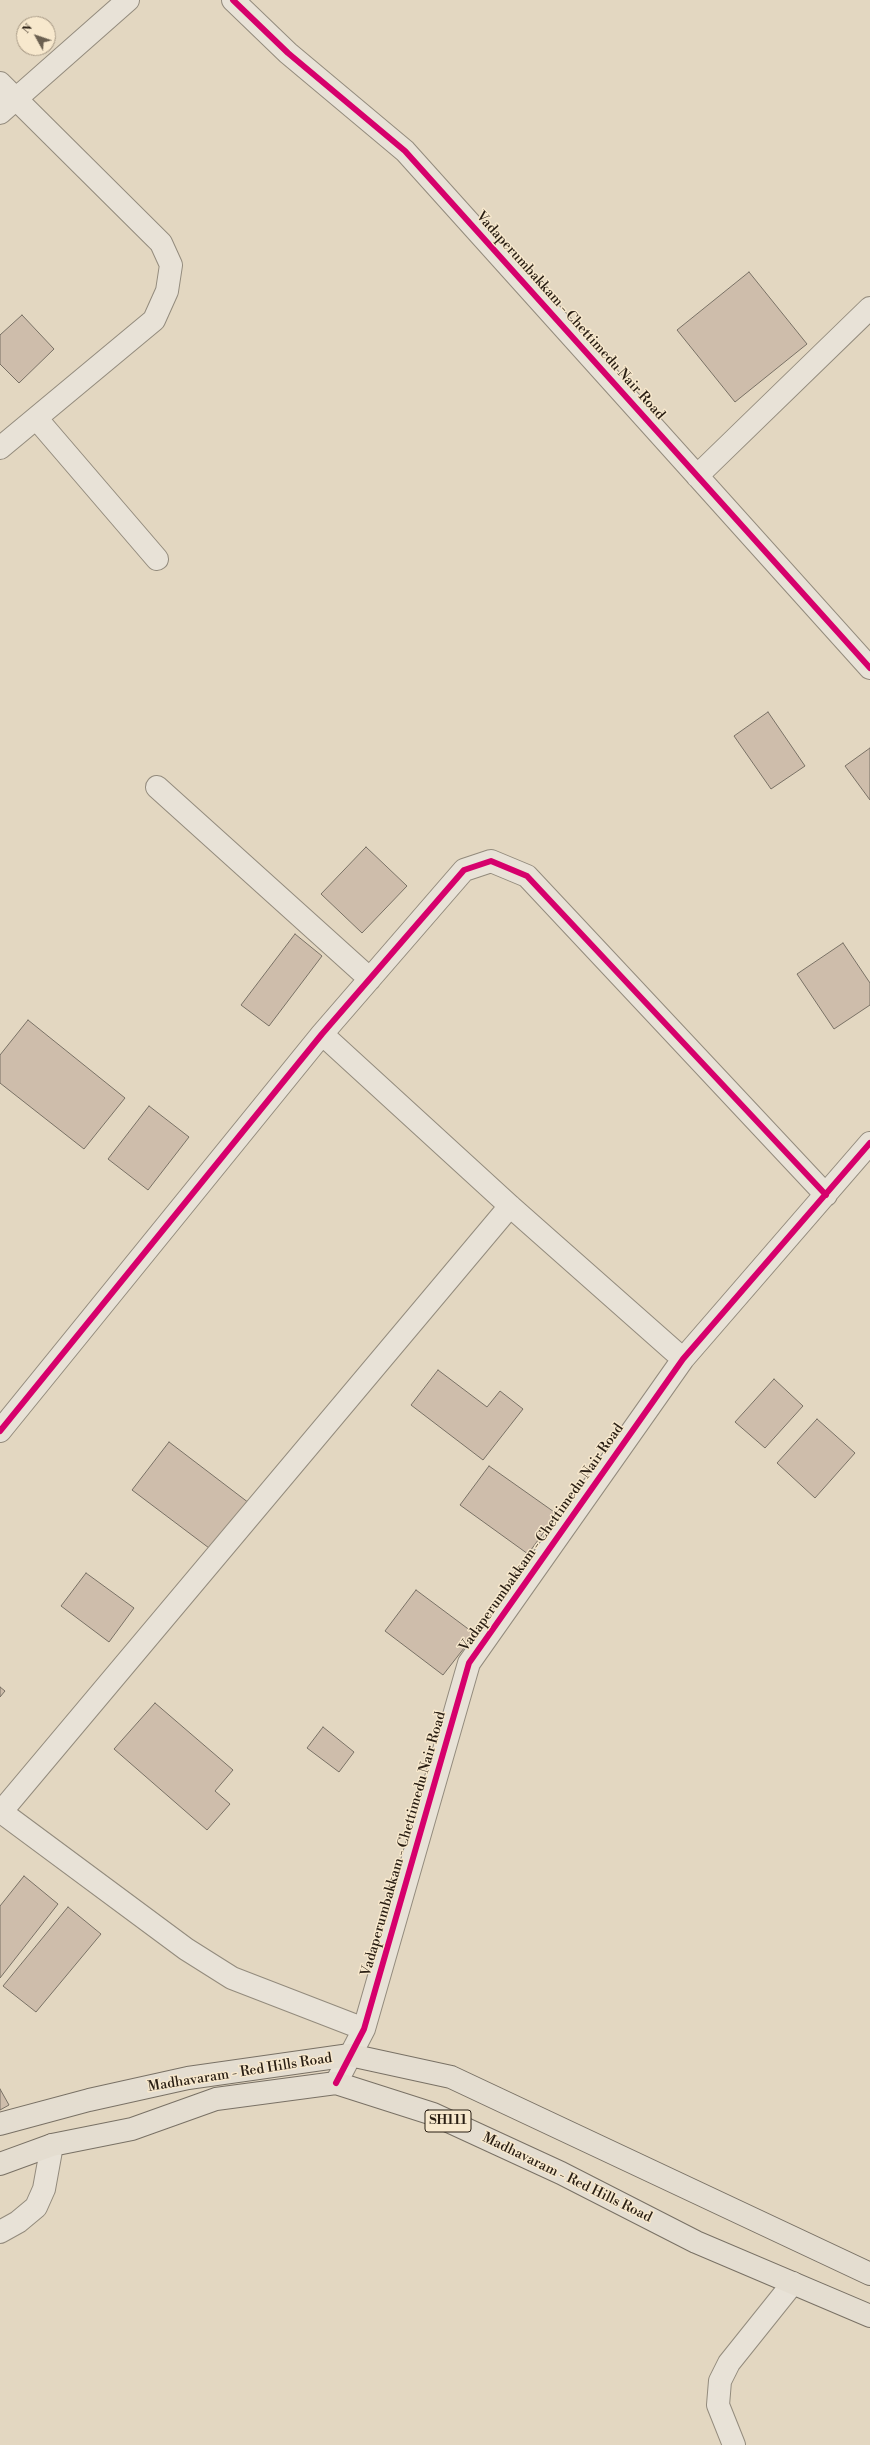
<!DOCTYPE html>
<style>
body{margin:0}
#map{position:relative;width:870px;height:2445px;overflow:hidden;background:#e3d7c1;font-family:"Libre Bodoni",serif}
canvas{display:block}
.north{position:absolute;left:16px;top:16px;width:40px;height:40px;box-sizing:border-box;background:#f7e8cd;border:1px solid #a59783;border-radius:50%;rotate:310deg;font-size:11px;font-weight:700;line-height:16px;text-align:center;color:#291e13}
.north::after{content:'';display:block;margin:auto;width:14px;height:18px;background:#6a5f50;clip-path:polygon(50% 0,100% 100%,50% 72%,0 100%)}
</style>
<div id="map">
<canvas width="870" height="2445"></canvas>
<div class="north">N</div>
</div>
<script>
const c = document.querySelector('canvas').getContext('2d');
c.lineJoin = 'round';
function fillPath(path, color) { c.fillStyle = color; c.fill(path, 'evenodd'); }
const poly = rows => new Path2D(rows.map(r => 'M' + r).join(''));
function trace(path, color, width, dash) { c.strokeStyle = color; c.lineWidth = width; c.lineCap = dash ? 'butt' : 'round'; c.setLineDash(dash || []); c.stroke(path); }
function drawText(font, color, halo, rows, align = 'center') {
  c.font = font + ' "Libre Bodoni",serif'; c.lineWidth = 3; c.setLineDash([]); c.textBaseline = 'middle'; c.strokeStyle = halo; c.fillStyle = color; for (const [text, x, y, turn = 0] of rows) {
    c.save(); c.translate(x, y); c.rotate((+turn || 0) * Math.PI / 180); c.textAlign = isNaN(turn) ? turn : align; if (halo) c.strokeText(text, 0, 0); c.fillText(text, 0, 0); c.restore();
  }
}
const building = poly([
 [749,272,807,344,735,402,677,330,749,272],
 [22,315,54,349,19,383,0,364,0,335,22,315],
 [768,712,805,766,771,789,734,736,768,712],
 [870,748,870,800,845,766,870,748],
 [366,847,407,886,362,933,321,894,366,847],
 [295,934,322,956,269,1026,241,1005,295,934],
 [843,943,870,983,870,1005,834,1029,797,974,843,943],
 [28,1020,125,1098,84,1149,0,1083,0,1055,28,1020],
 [149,1106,189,1137,148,1190,108,1159,149,1106],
 [438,1370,487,1407,500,1391,523,1409,483,1460,411,1405,438,1370],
 [774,1379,803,1406,765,1448,735,1422,774,1379],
 [817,1419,855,1453,815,1498,777,1463,817,1419],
 [169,1442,249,1503,213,1551,132,1490,169,1442],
 [489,1466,557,1514,528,1554,460,1505,489,1466],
 [86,1573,134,1608,109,1642,61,1606,86,1573],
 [416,1590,475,1634,443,1675,385,1631,416,1590],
 [0,1687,5,1691,0,1697,0,1687],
 [155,1703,233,1770,215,1791,230,1804,207,1830,114,1749,155,1703],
 [323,1727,354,1752,339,1772,307,1748,323,1727],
 [24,1876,58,1904,0,1978,0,1906,24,1876],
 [68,1907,101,1934,36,2012,3,1986,68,1907],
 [0,2089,9,2105,0,2110,0,2089]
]);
fillPath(building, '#cebdab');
trace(building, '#797165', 1);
const minor = poly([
 [233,0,288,53,405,151,870,668],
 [0,83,161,243,171,265,167,291,154,320,0,448],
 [0,113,128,0],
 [36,418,157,559],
 [697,476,870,308],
 [157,787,370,979],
 [322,1034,510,1206,683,1359],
 [0,1431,322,1034,464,870,491,861,527,876,826,1195],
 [0,1811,186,1949,232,1978,364,2029],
 [1,1812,510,1206],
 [336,2083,364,2029,469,1663,683,1359,870,1143],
 [0,2232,18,2222,36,2207,44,2189,52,2145],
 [734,2445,718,2405,720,2381,729,2363,793,2283]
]);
const major = poly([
 [0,2124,89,2100,188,2078,350,2055,451,2077,870,2274],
 [0,2164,52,2145,132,2129,216,2099,336,2083,433,2114,561,2173,696,2242,870,2316]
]);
trace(minor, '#938b7d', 24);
trace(major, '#797165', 24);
trace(minor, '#e8e2d7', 22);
trace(major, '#e4ddd0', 22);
trace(poly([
 [233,0,288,53,405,151,870,668],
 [0,1431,322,1034,464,870,491,861,527,876,826,1195],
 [336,2083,364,2029,469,1663,683,1359,870,1143]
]), '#d6006c', 6);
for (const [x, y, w] of [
 [448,2121,46]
]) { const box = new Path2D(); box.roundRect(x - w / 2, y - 11, w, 22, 3); c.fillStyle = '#f7e8cd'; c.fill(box); trace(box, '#291e13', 1); }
drawText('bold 13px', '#291e13', null, [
 ["SH111",448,2121]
]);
drawText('14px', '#291e13', '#f7e8cd', [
 ["Vadaperumbakkam - Chettimedu Nair Road",570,316,48],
 ["Vadaperumbakkam - Chettimedu Nair Road",542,1538,-55],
 ["Vadaperumbakkam - Chettimedu Nair Road",404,1844,-74],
 ["Madhavaram - Red Hills Road",240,2073,-9],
 ["Madhavaram - Red Hills Road",567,2178,26]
]);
</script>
